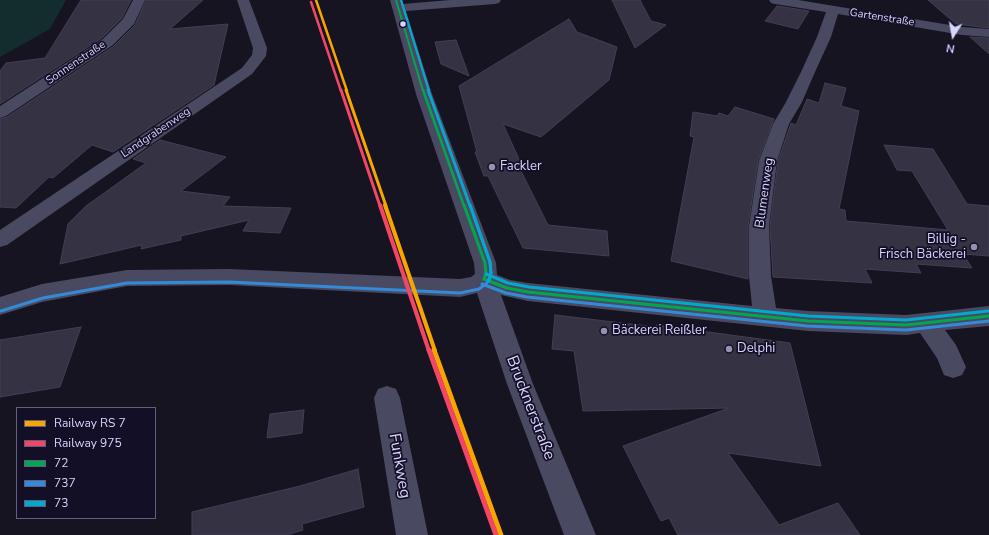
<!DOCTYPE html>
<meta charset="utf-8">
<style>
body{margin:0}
#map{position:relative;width:989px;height:535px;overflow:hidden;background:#161421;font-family:"Nunito Sans",sans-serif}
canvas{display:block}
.legend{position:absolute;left:16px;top:407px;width:140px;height:112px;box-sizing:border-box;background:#130f26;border:1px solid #625e7d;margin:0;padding:5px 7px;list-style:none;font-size:12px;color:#d9d4ff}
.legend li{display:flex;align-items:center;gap:8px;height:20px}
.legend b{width:20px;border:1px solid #625e7d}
.north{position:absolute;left:933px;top:16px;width:40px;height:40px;-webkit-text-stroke:3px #130f26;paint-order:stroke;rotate:191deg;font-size:11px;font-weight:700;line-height:16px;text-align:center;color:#d9d4ff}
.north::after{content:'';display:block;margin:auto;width:14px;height:18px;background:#d9d4ff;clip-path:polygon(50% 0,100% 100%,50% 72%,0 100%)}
</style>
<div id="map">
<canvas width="989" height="535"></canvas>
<ul class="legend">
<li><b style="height:5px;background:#f7a600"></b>Railway RS 7</li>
<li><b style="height:5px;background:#f34667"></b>Railway 975</li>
<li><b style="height:5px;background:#00a651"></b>72</li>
<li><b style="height:5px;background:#338bd7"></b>737</li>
<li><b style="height:5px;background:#00a9ce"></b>73</li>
</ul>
<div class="north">N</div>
</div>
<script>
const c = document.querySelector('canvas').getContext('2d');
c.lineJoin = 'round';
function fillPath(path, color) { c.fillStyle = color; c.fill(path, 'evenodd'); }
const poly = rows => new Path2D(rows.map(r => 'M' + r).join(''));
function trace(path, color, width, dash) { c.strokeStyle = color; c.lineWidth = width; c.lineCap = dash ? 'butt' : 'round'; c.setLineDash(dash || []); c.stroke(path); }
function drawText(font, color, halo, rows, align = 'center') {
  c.font = font + ' "Nunito Sans",sans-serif'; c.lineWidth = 3.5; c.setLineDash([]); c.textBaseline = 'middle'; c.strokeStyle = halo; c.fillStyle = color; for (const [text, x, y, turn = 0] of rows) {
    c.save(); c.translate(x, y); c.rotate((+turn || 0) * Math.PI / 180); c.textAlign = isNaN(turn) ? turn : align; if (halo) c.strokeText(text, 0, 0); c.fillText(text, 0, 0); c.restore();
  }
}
fillPath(poly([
 [0,0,66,0,50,29,0,57]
]), '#132c2d');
const building = poly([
 [81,0,131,0,122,18,102,38,0,104,0,71,6,63,45,58,81,0],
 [146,0,203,0,170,29,228,24,214,85,113,152,92,145,53,178,49,177,16,208,0,207,0,119,7,117,114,46,135,25,146,0],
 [612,0,640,0,651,21,666,25,635,48,612,0],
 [928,0,989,0,989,28,956,24,928,0],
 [777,6,809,11,798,29,765,21,777,6],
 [569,19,577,32,617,47,609,80,541,137,503,124,524,170,521,171,548,225,607,231,609,256,523,248,488,176,484,176,475,152,477,152,459,86,569,19],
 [970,37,989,38,989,54,970,37],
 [456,40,469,76,441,64,435,42,456,40],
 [825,83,846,88,841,106,859,111,839,209,845,210,846,221,948,230,912,171,897,170,884,145,933,149,967,204,989,206,989,256,963,254,972,268,916,264,921,273,865,269,872,283,773,277,770,226,778,161,791,123,796,125,807,99,819,103,825,83],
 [735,107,774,119,758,161,748,226,748,279,671,261,694,137,690,136,693,112,717,116,719,113,728,116,735,107],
 [160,140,226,157,181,191,230,197,223,206,291,208,280,233,243,231,249,220,181,236,181,240,141,249,142,245,60,264,68,224,86,206,146,163,133,159,160,140],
 [555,315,656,327,656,325,790,343,821,466,728,453,779,525,838,503,860,535,678,535,669,518,661,521,623,446,729,408,583,411,574,351,552,349,555,315],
 [81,327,60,387,0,397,0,340,81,327],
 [304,410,302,433,267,438,270,414,304,410],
 [358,469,364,507,302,524,303,530,287,535,192,535,192,512,300,486,358,469]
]);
fillPath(building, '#343243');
trace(building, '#433f54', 1);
fillPath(poly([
 [133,0,145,0,134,24,113,45,6,116,0,118,0,106,103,39,123,19,133,0],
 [237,0,249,0,267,48,266,56,252,74,7,245,0,247,0,230,242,68,252,55,253,48,237,0],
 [390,0,402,0,403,4,450,0,501,0,499,3,495,4,406,11,432,94,496,263,497,275,510,280,528,283,752,306,749,276,749,226,759,161,773,124,786,102,801,72,817,37,826,12,775,4,771,3,769,0,798,0,962,27,989,29,989,37,962,35,838,14,831,37,815,72,802,102,789,124,777,161,769,226,771,276,776,308,808,311,906,315,989,306,989,326,945,330,956,345,966,367,962,375,953,378,944,375,937,358,920,333,906,335,808,331,528,301,501,295,533,384,596,535,564,535,507,384,477,293,460,297,229,285,127,286,42,302,0,315,0,297,42,284,127,270,229,269,460,279,471,277,475,274,474,263,416,94,390,0],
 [387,386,396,389,400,398,428,535,396,535,374,398,378,389,387,386]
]), '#4a4962');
trace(poly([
 [396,0,423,91]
]), '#00a651', 2);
trace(poly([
 [423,90,464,206]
]), '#00a651', 2.5);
trace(poly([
 [464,205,485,263,486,273,484,279],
 [484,279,507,288,528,292,808,321,906,325,989,316]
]), '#00a651', 3);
trace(poly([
 [401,0,429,91]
]), '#338bd7', 2);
trace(poly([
 [428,90,470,206]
]), '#338bd7', 2.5);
trace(poly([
 [482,284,506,293,527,297,807,326,906,330,989,321],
 [1,311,43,298,127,283,229,282,460,293,479,289,487,283,491,274,490,262,470,205]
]), '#338bd7', 3);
trace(poly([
 [401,0,429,91]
]), '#00a9ce', 2);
trace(poly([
 [428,90,470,206]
]), '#00a9ce', 2.5);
trace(poly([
 [470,205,490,262,491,273,489,281],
 [486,274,508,283,529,287,808,316,906,320,988,311]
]), '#00a9ce', 3);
trace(poly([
 [316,0,347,91]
]), '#f7a600', 2.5);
trace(poly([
 [346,90,386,206]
]), '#f7a600', 3);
trace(poly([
 [385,205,435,351]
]), '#f7a600', 4);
trace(poly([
 [434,350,501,535]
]), '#f7a600', 5);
trace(poly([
 [311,2,341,91]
]), '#f34667', 2.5);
trace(poly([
 [341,90,380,206]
]), '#f34667', 3);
trace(poly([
 [380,205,429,351]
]), '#f34667', 4);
trace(poly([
 [429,350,496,535]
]), '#f34667', 5);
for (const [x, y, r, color] of [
 [403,24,3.5,"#d9d4ff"],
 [492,167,4,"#9591b1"],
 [974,247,4,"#9591b1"],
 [604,331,4,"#9591b1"],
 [729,349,4,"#9591b1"]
]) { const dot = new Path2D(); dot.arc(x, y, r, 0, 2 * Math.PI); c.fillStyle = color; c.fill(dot); trace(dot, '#130f26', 1.5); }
drawText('11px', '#d9d4ff', '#130f26', [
 ["Gartenstraße",882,18,9],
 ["Sonnenstraße",76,63,-34],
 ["Landgrabenweg",156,133,-34]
]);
drawText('13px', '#d9d4ff', '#130f26', [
 ["Fackler",500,167],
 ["Billig -",966,240,"right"],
 ["Frisch Bäckerei",966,255,"right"],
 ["Bäckerei Reißler",612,331],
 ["Delphi",737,349]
], 'left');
drawText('13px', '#d9d4ff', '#130f26', [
 ["Blumenweg",765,193,-82]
]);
drawText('16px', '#d9d4ff', '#130f26', [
 ["Brucknerstraße",530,408,69],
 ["Funkweg",399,466,80]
]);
</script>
